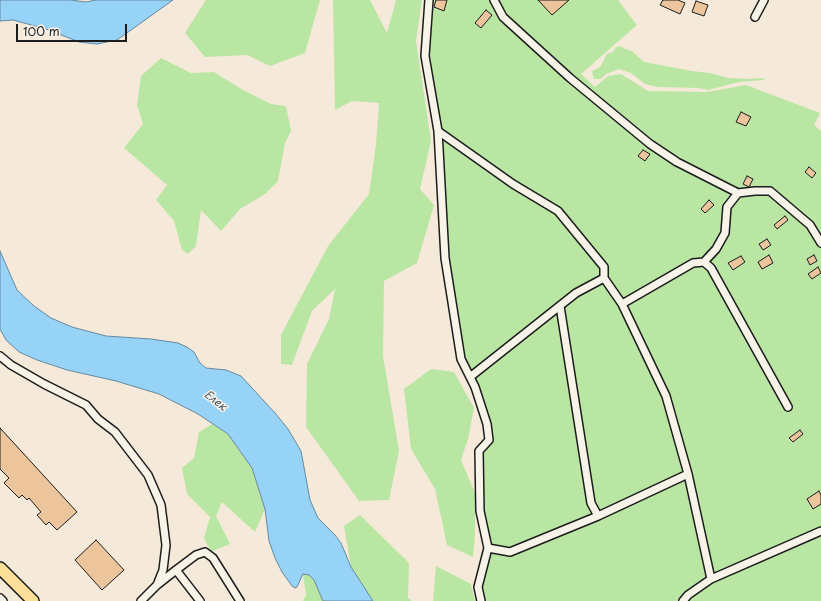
<!DOCTYPE html>
<meta charset="utf-8">
<style>
body{margin:0}
#map{position:relative;width:821px;height:601px;overflow:hidden;background:#f5ead9;font-family:"Playpen Sans",sans-serif}
canvas{display:block}
.scale{position:absolute;left:16px;top:24px;width:111px;height:18px;box-sizing:border-box;border:2px solid #1c1c1c;border-top:0;padding-left:5px;font-size:12px;line-height:14px;white-space:nowrap;color:#1c1c1c;-webkit-text-stroke:3px #f7f3e8;paint-order:stroke}
</style>
<div id="map">
<canvas width="821" height="601"></canvas>
<div class="scale">100 m</div>
</div>
<script>
const c = document.querySelector('canvas').getContext('2d');
c.lineJoin = 'round';
function fillPath(path, color) { c.fillStyle = color; c.fill(path, 'evenodd'); }
const poly = rows => new Path2D(rows.map(r => 'M' + r).join(''));
function trace(path, color, width, dash) { c.strokeStyle = color; c.lineWidth = width; c.lineCap = dash ? 'butt' : 'round'; c.setLineDash(dash || []); c.stroke(path); }
function drawText(font, color, halo, rows, align = 'center') {
  c.font = font + ' "Playpen Sans",sans-serif'; c.lineWidth = 3; c.setLineDash([]); c.textBaseline = 'middle'; c.strokeStyle = halo; c.fillStyle = color; for (const [text, x, y, turn = 0] of rows) {
    c.save(); c.translate(x, y); c.rotate((+turn || 0) * Math.PI / 180); c.textAlign = isNaN(turn) ? turn : align; if (halo) c.strokeText(text, 0, 0); c.fillText(text, 0, 0); c.restore();
  }
}
fillPath(poly([
 [206,0,320,0,305,53,270,66,247,55,205,57,185,33],
 [333,0,370,0,387,33,396,0,422,0,416,41,431,141,420,189,434,205,417,263,384,281,383,356,399,451,389,500,359,501,306,427,307,364,329,319,335,289,312,311,292,365,281,364,281,335,328,246,369,194,376,145,379,103,352,101,335,110],
 [429,0,618,0,637,25,581,74,595,87,608,76,621,74,648,91,707,92,746,85,820,113,814,125,821,131,821,601,481,601,478,587,488,548,480,511,479,451,489,440,487,424,461,359,445,258,438,131,425,56],
 [621,46,623,48,632,51,644,62,692,71,710,73,729,78,749,79,762,78,765,80,739,82,708,90,699,88,658,87,645,84,631,73,619,69,606,74,601,79,594,79,592,71,600,67,607,54,613,52,616,47],
 [161,58,191,73,214,72,243,90,271,104,286,106,291,131,285,143,278,181,265,194,240,209,221,231,201,210,196,246,188,254,182,250,174,221,156,200,167,185,124,148,143,124,137,105,141,76],
 [431,369,454,372,474,408,468,439,461,460,475,493,475,535,473,557,447,545,435,489,411,449,404,389],
 [212,424,228,434,252,468,265,509,255,532,222,502,216,516,230,544,211,552,204,538,210,517,187,494,182,468,194,458,199,432],
 [360,515,409,563,408,598,412,601,373,601,371,599,351,567,344,526],
 [436,566,471,584,475,601,433,601],
 [303,574,309,575,314,580,323,601,303,601,306,595]
]), '#bae6a4');
const water = poly([
 [0,0,71,0,86,2,96,0,173,0,117,40,97,44,79,42,46,29,13,20,0,21,0,0],
 [0,251,17,290,34,306,51,318,72,327,106,336,151,339,178,343,187,347,194,352,200,363,206,368,226,370,241,376,275,413,288,429,301,451,310,500,318,518,335,535,341,543,351,567,373,601,323,601,314,580,309,575,303,574,297,587,295,588,292,586,282,572,275,558,269,541,265,509,252,468,228,434,198,414,159,394,116,381,67,370,37,360,19,352,6,340,0,329,0,251]
]);
fillPath(water, '#97d2f7');
trace(water, '#66899f', 1);
const building = poly([
 [436,0,447,0,444,11,434,7,436,0],
 [538,0,569,0,552,15,538,0],
 [663,0,678,0,685,3,680,14,660,5,663,0],
 [696,1,708,5,704,16,692,12,696,1],
 [486,10,492,15,481,28,475,23,486,10],
 [741,112,751,117,746,126,736,122,741,112],
 [643,150,650,154,645,161,638,156,643,150],
 [809,167,816,173,812,178,805,172,809,167],
 [747,176,753,179,749,187,743,184,747,176],
 [709,200,714,205,705,213,701,209,709,200],
 [785,216,788,220,777,229,774,225,785,216],
 [767,239,771,245,763,250,759,244,767,239],
 [769,255,773,263,762,269,758,262,769,255],
 [814,255,817,261,810,265,807,259,814,255],
 [741,256,745,262,733,270,728,263,741,256],
 [818,267,821,273,812,279,808,274,818,267],
 [0,428,77,512,57,530,49,522,46,525,37,515,41,512,29,498,27,500,22,495,19,498,4,483,9,478,0,469,0,428],
 [800,430,803,434,793,442,789,438,800,430],
 [819,491,821,495,821,504,813,509,807,499,819,491],
 [96,540,124,570,102,590,75,560,96,540]
]);
fillPath(building, '#ecc59c');
trace(building, '#1c1c1c', 1);
const minor = poly([
 [429,0,425,56,438,131,445,258,461,359,475,387,487,424,489,440,479,451,480,511,488,548,478,587,481,601],
 [494,0,503,17,570,78,650,144,677,162,738,193,755,191,770,191,810,225,821,243],
 [755,17,764,0],
 [438,131,513,184,558,211,604,267,604,278,622,304,666,396,688,474,711,579],
 [704,262,716,249,725,233,727,207,738,193],
 [622,304,693,263,704,262,711,268,788,407],
 [560,306,591,503,598,516],
 [0,356,11,365,44,384,86,405,98,419,115,432,148,475,161,505,166,545,163,570,157,585],
 [470,377,576,293,604,278],
 [488,548,510,552,598,516,688,474],
 [176,570,200,601],
 [0,598,3,601],
 [141,601,157,585,176,570,196,555,205,552,213,558,240,601],
 [683,601,688,595,711,579,821,531]
]);
const highway = poly([
 [0,568,33,601]
]);
trace(minor, '#1c1c1c', 10);
trace(highway, '#1c1c1c', 14);
trace(minor, '#f7f3e8', 7);
trace(highway, '#fadf96', 11);
drawText('italic 11px', '#41535e', '#f7f3e8', [
 ["Елек",215,401,38]
]);
</script>
